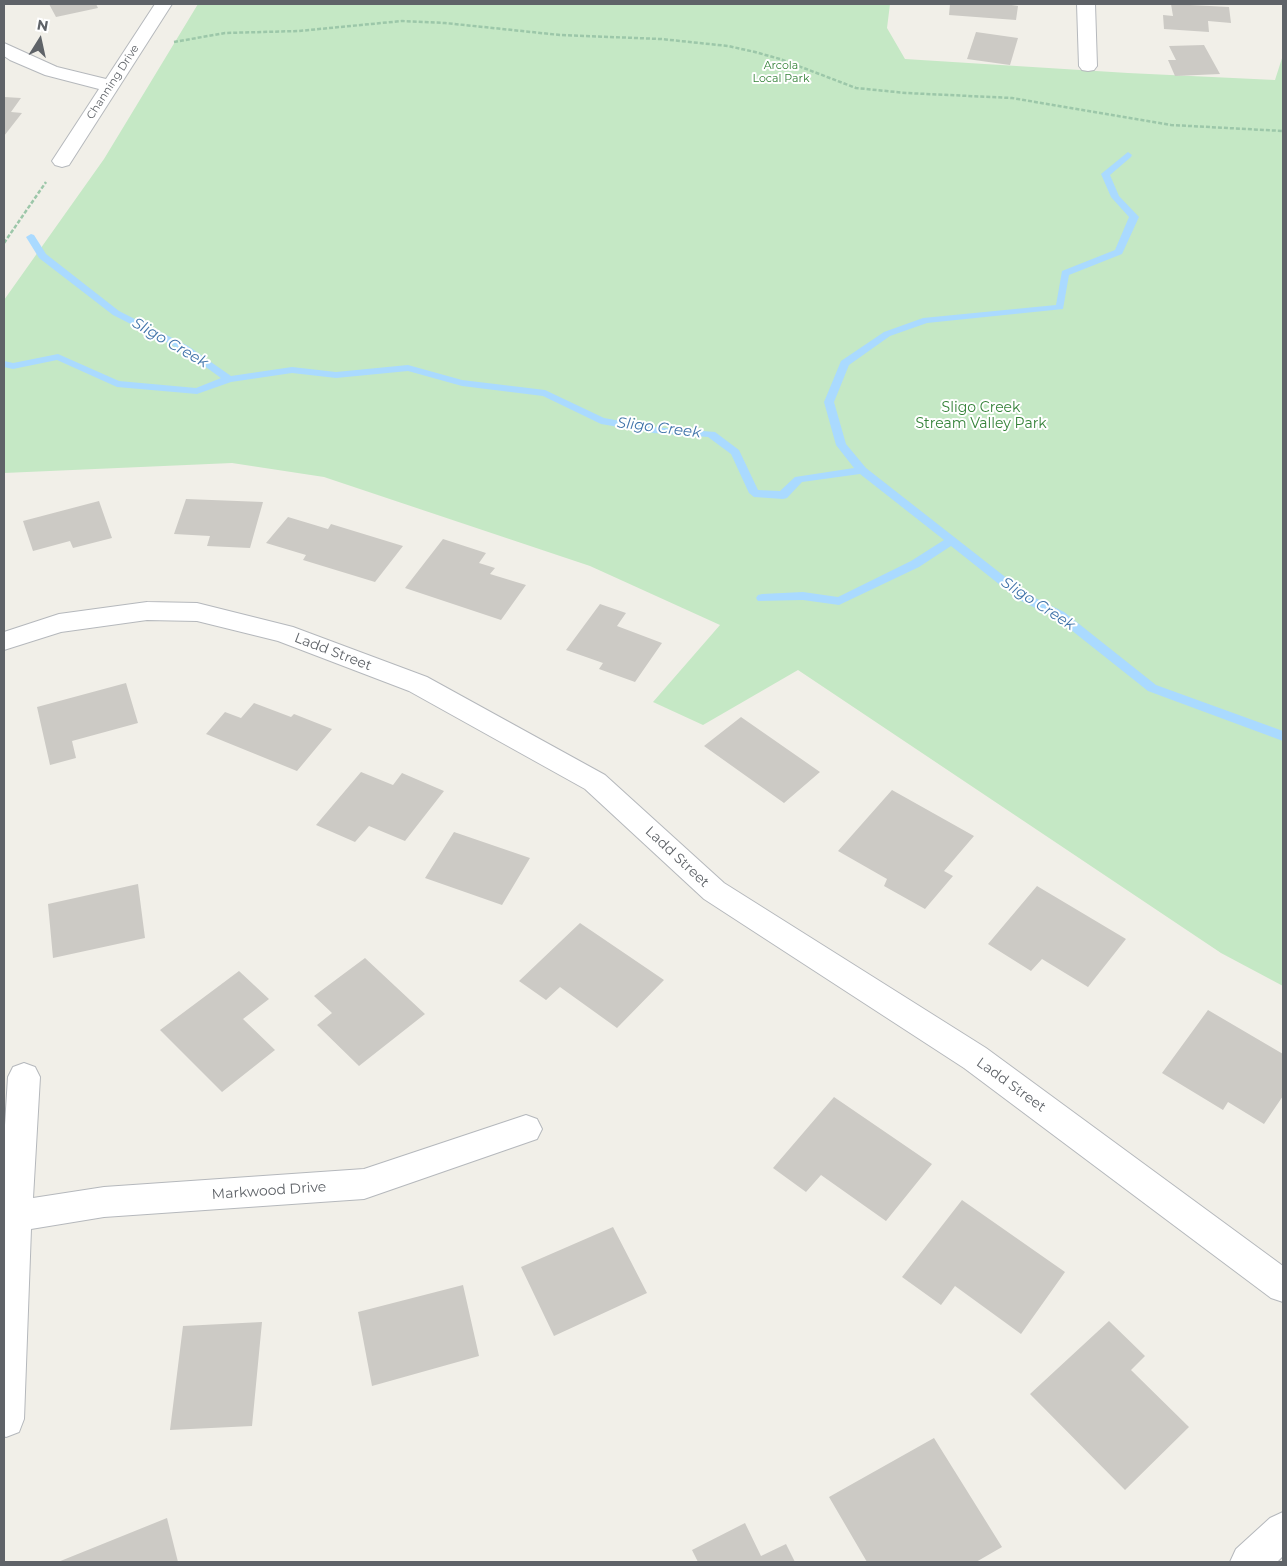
<!DOCTYPE html>
<style>
body{margin:0}
#map{position:relative;width:1287px;height:1566px;overflow:hidden;background:#f1efe8;font-family:Montserrat,sans-serif}
canvas{display:block}
.frame{position:absolute;inset:0;border:5px solid #5f6368;pointer-events:none}
.north{position:absolute;left:15px;top:15px;width:50px;height:50px;-webkit-text-stroke:4px #fff;paint-order:stroke;rotate:10deg;font-size:14px;font-weight:700;line-height:20px;text-align:center;color:#5f6368}
.north::after{content:'';display:block;margin:auto;width:18px;height:22px;background:#5f6368;clip-path:polygon(50% 0,100% 100%,50% 72%,0 100%)}
</style>
<div id="map">
<canvas width="1287" height="1566"></canvas>
<div class="frame"></div>
<div class="north">N</div>
</div>
<script>
const c = document.querySelector('canvas').getContext('2d');
c.lineJoin = 'round';
function fillPath(path, color) { c.fillStyle = color; c.fill(path, 'evenodd'); }
const poly = rows => new Path2D(rows.map(r => 'M' + r).join(''));
function trace(path, color, width, dash) { c.strokeStyle = color; c.lineWidth = width; c.lineCap = dash ? 'butt' : 'round'; c.setLineDash(dash || []); c.stroke(path); }
function drawText(font, color, halo, rows, align = 'center') {
  c.font = font + ' Montserrat,sans-serif'; c.lineWidth = 4; c.setLineDash([]); c.textBaseline = 'middle'; c.strokeStyle = halo; c.fillStyle = color; for (const [text, x, y, turn = 0] of rows) {
    c.save(); c.translate(x, y); c.rotate((+turn || 0) * Math.PI / 180); c.textAlign = isNaN(turn) ? turn : align; if (halo) c.strokeText(text, 0, 0); c.fillText(text, 0, 0); c.restore();
  }
}
fillPath(poly([
 [198,4,890,4,887,28,905,59,1128,73,1275,80,1283,55,1283,986,1221,953,798,670,703,725,653,702,720,625,590,566,324,477,232,463,4,473,4,300,104,159]
]), '#c5e8c5');
fillPath(poly([
 [1128,152,1132,155,1131,157,1110,175,1119,196,1139,217,1122,254,1069,275,1063,309,927,323,890,336,849,365,834,402,846,444,866,468,1027,594,1064,612,1156,685,1283,731,1283,741,1148,691,1056,618,1019,600,951,546,919,567,839,605,803,600,758,601,756,598,758,595,762,594,803,592,838,597,911,561,944,540,860,474,802,482,787,498,783,499,754,497,749,493,731,454,708,437,654,433,601,424,543,396,462,386,408,371,336,378,292,373,231,382,197,394,117,387,57,360,13,369,4,367,4,361,13,363,58,354,119,381,196,388,221,378,182,350,113,315,39,258,26,237,31,234,34,235,46,254,119,311,188,346,231,376,292,367,336,372,408,365,462,380,545,390,604,418,654,427,715,432,739,450,758,490,780,491,795,477,854,468,836,445,824,402,841,361,884,332,923,318,1056,305,1062,271,1115,250,1129,217,1111,197,1101,174,1128,152]
]), '#aadaff');
fillPath(poly([
 [49,4,96,4,98,8,56,17],
 [950,4,1005,4,1018,6,1016,20,949,15],
 [1171,4,1229,7,1231,23,1208,21,1209,32,1164,29,1163,15,1173,16],
 [976,32,1018,38,1010,65,967,59],
 [1204,45,1220,74,1175,76,1168,60,1176,60,1169,46],
 [4,97,21,98,11,112,22,113,4,136],
 [186,499,263,502,250,548,207,546,210,536,174,534],
 [99,501,112,538,73,548,70,541,33,551,23,521],
 [288,517,328,529,331,524,403,546,375,582,303,560,306,555,266,543],
 [443,539,486,553,479,563,495,568,490,574,526,585,501,620,405,588],
 [600,604,626,613,617,626,662,643,635,682,599,669,603,663,566,650],
 [126,683,138,723,72,741,76,758,50,765,37,707],
 [254,703,291,717,294,714,332,729,297,771,206,734,225,712,241,718],
 [741,717,820,772,784,803,704,746],
 [361,772,393,785,402,773,444,791,405,841,369,826,355,842,316,825],
 [892,790,974,836,944,871,953,876,925,909,884,886,887,879,838,851],
 [454,832,530,858,502,905,425,878],
 [138,884,145,938,53,958,48,904],
 [1037,886,1126,939,1088,987,1042,959,1031,971,988,944],
 [580,923,664,980,617,1028,560,987,546,1000,519,981],
 [365,958,425,1014,359,1066,317,1025,332,1013,314,996],
 [239,971,269,999,243,1019,275,1050,222,1092,160,1030],
 [1208,1010,1283,1054,1283,1096,1264,1124,1228,1102,1223,1110,1162,1073],
 [834,1097,932,1164,886,1221,821,1175,806,1192,773,1168],
 [962,1200,1065,1272,1021,1334,955,1286,941,1305,902,1277],
 [613,1227,647,1293,554,1336,521,1267],
 [463,1285,479,1356,372,1386,358,1312],
 [1109,1321,1145,1356,1131,1370,1189,1427,1125,1490,1030,1394],
 [262,1322,252,1426,170,1430,183,1326],
 [934,1438,1002,1547,976,1562,867,1562,829,1497],
 [167,1518,178,1562,58,1562],
 [745,1523,761,1556,786,1544,795,1562,698,1562,692,1550]
]), '#cccac5');
const street = poly([
 [155,4,172,4,69,165,62,167,55,165,52,161,99,89,45,75,10,60,4,56,4,43,57,67,106,79,155,4],
 [1077,4,1095,4,1097,66,1094,70,1088,71,1082,70,1079,66,1077,4],
 [147,602,197,603,293,627,427,677,605,775,724,883,986,1048,1283,1266,1283,1302,1271,1298,964,1068,704,899,585,789,409,691,278,641,197,621,147,620,61,632,4,650,4,632,59,614,147,602],
 [24,1063,35,1067,40,1077,33,1198,104,1187,364,1169,526,1115,537,1119,542,1129,537,1139,364,1199,104,1217,31,1229,24,1419,19,1432,6,1437,4,1436,4,1141,8,1077,13,1067,24,1063],
 [1283,1512,1283,1556,1277,1562,1230,1562,1236,1549,1270,1518,1283,1512]
]);
trace(street, '#b5b8bc', 2);
trace(poly([
 [174,42,225,33,299,31,402,21,445,23,560,35,661,39,728,46,755,52,780,59,856,88,906,93,1012,98,1171,125,1283,131],
 [4,243,46,182]
]), '#9cc7a9', 2.5, [4, 2]);
fillPath(street, '#fff');
drawText('11px', '#348238', '#fff', [
 ["Arcola",781,66],
 ["Local Park",781,79]
]);
drawText('11px', '#5f6368', '#fff', [
 ["Channing Drive",113,82,-57]
]);
drawText('14px', '#348238', '#fff', [
 ["Sligo Creek",981,408],
 ["Stream Valley Park",981,424]
]);
drawText('14px', '#5f6368', '#fff', [
 ["Ladd Street",333,652,21],
 ["Ladd Street",677,857,43],
 ["Ladd Street",1011,1085,36],
 ["Markwood Drive",269,1191,-4]
]);
drawText('italic 15px', '#4174aa', '#fff', [
 ["Sligo Creek",170,343,30],
 ["Sligo Creek",659,428,7],
 ["Sligo Creek",1038,604,33]
]);
</script>
